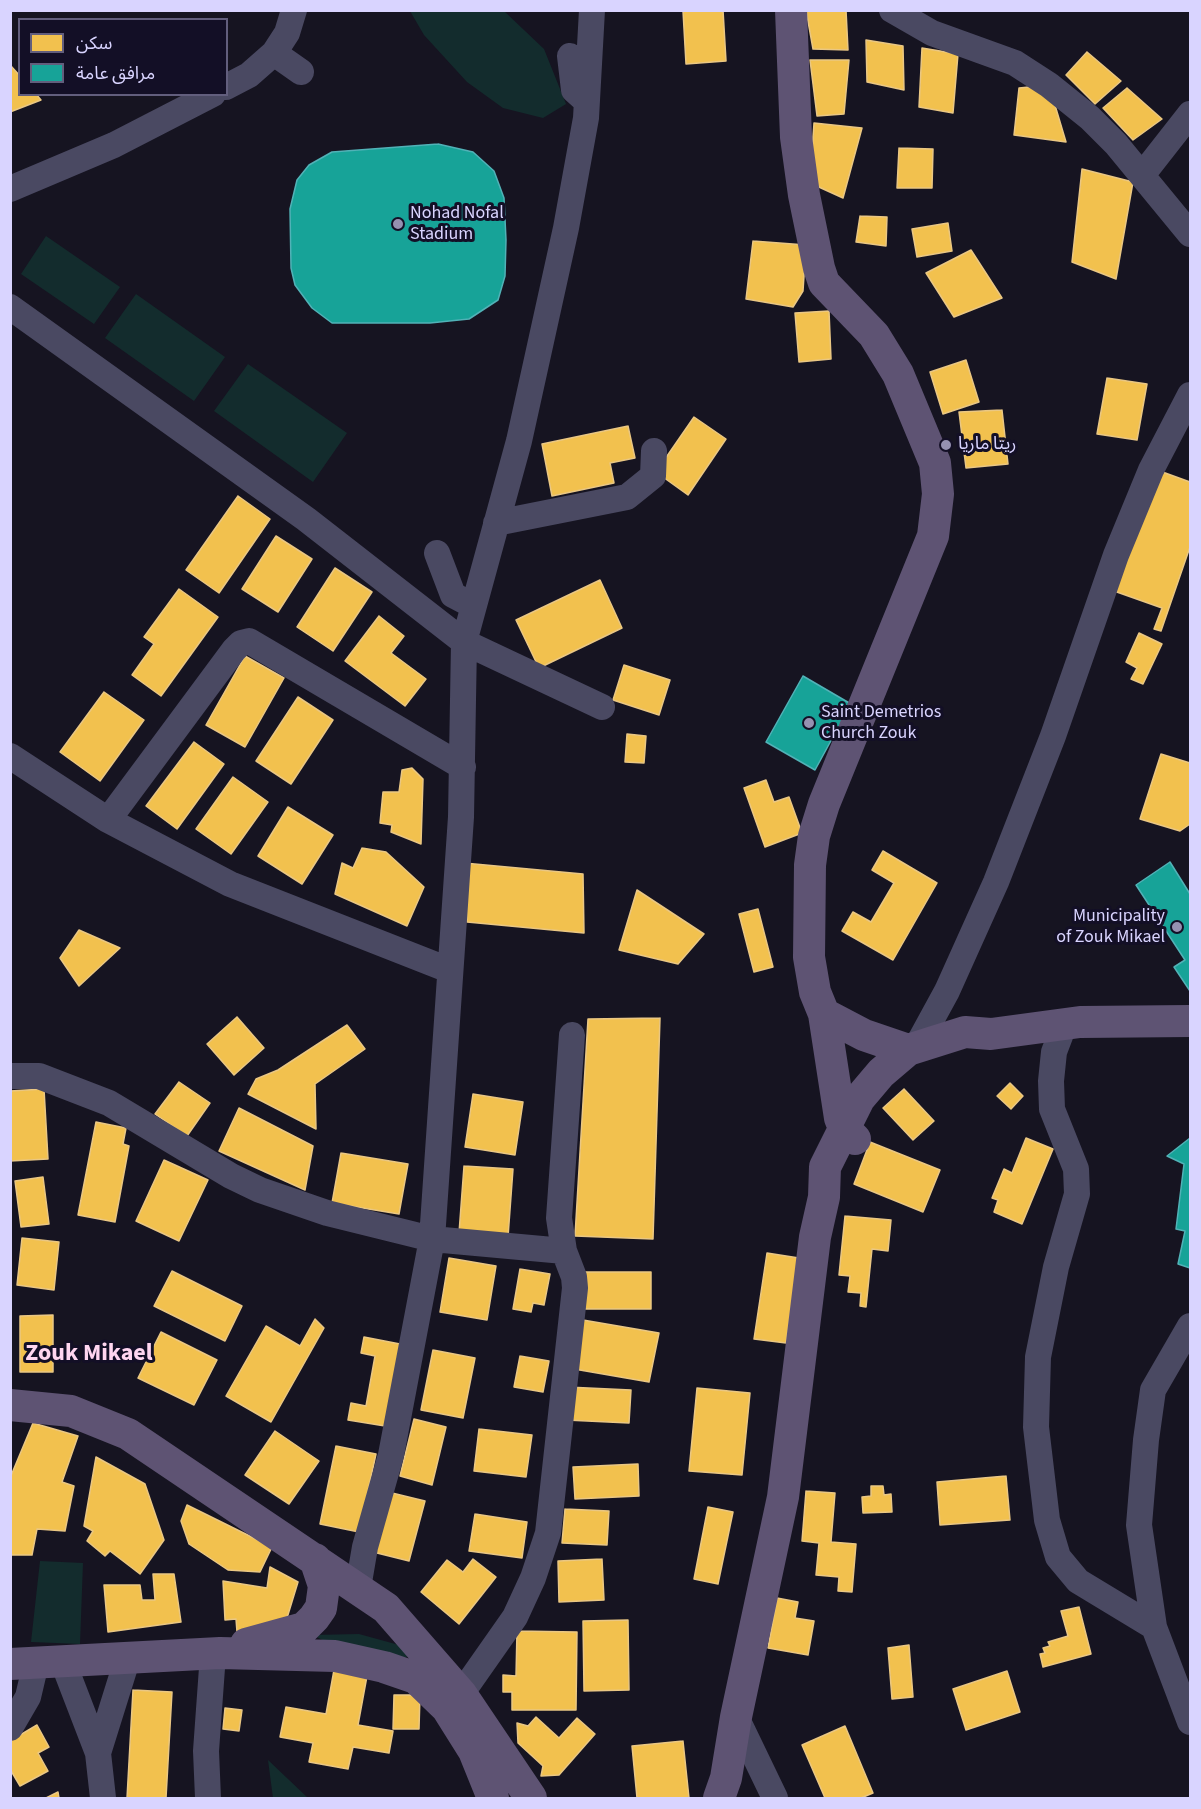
<!DOCTYPE html>
<meta charset="utf-8">
<style>
body{margin:0}
#map{position:relative;width:1201px;height:1809px;overflow:hidden;background:#161421;font-family:"Source Sans 3","Noto Sans Arabic",sans-serif}
canvas{display:block}
.frame{position:absolute;inset:0;border:12px solid #d9d4ff;pointer-events:none}
.legend{position:absolute;left:18px;top:18px;width:210px;height:78px;box-sizing:border-box;background:#130f26;border:2px solid #625e7d;margin:0;padding:8px 10px;list-style:none;font-size:18px;color:#d9d4ff}
.legend li{display:flex;align-items:center;gap:12px;height:30px}
.legend b{width:30px;border:2px solid #625e7d}
</style>
<div id="map">
<canvas width="1201" height="1809"></canvas>
<div class="frame"></div>
<ul class="legend">
<li><b style="height:16px;background:#f2c14e"></b>سكن</li>
<li><b style="height:16px;background:#17a398"></b>مرافق عامة</li>
</ul>
</div>
<script>
const c = document.querySelector('canvas').getContext('2d');
c.lineJoin = 'round';
function fillPath(path, color) { c.fillStyle = color; c.fill(path, 'evenodd'); }
const poly = rows => new Path2D(rows.map(r => 'M' + r).join(''));
function trace(path, color, width, dash) { c.strokeStyle = color; c.lineWidth = width; c.lineCap = dash ? 'butt' : 'round'; c.setLineDash(dash || []); c.stroke(path); }
function drawText(font, color, halo, rows, align = 'center') {
  c.font = font + ' "Source Sans 3","Noto Sans Arabic",sans-serif'; c.lineWidth = 6; c.setLineDash([]); c.textBaseline = 'middle'; c.strokeStyle = halo; c.fillStyle = color; for (const [text, x, y, turn = 0] of rows) {
    c.save(); c.translate(x, y); c.rotate((+turn || 0) * Math.PI / 180); c.textAlign = isNaN(turn) ? turn : align; if (halo) c.strokeText(text, 0, 0); c.fillText(text, 0, 0); c.restore();
  }
}
fillPath(poly([
 [410,11,504,11,544,49,566,104,543,118,503,108,467,82,424,35],
 [46,236,120,287,94,324,21,274],
 [136,294,225,357,194,401,105,338],
 [248,364,347,433,313,482,214,411],
 [40,1561,83,1563,80,1644,31,1642],
 [359,1634,399,1645,408,1656,395,1663,354,1657,313,1635],
 [268,1760,308,1798,273,1798]
]), '#132c2d');
const homes = poly([
 [723,10,726,61,686,64,683,11,723,10],
 [806,10,846,10,848,50,813,49,806,10],
 [866,40,903,46,904,90,867,82,866,40],
 [922,48,958,54,953,113,919,107,922,48],
 [1087,52,1121,81,1095,104,1066,75,1087,52],
 [810,60,849,60,844,114,817,116,810,60],
 [11,66,20,76,20,94,36,94,41,100,10,112,11,66],
 [1049,85,1066,142,1014,135,1019,88,1049,85],
 [1127,88,1162,119,1133,140,1103,108,1127,88],
 [814,123,862,128,843,198,810,183,814,123],
 [899,148,933,149,932,188,897,188,899,148],
 [1082,169,1133,182,1116,279,1072,262,1082,169],
 [860,216,887,217,886,246,856,242,860,216],
 [948,223,952,251,917,257,912,229,948,223],
 [753,241,806,245,803,291,793,307,746,299,753,241],
 [971,250,1002,298,954,317,926,273,971,250],
 [829,311,831,359,799,362,795,313,829,311],
 [966,360,979,402,943,414,930,372,966,360],
 [1107,378,1147,384,1137,440,1097,434,1107,378],
 [1002,410,1008,464,966,468,959,412,1002,410],
 [694,417,726,439,688,495,656,472,694,417],
 [628,426,635,458,610,463,614,483,552,496,542,444,628,426],
 [1157,470,1190,482,1190,547,1161,631,1154,629,1162,608,1114,591,1157,470],
 [238,496,270,519,219,593,186,570,238,496],
 [276,536,312,559,278,612,242,589,276,536],
 [335,568,372,592,333,651,297,627,335,568],
 [600,580,622,628,539,668,516,620,600,580],
 [179,589,218,617,161,696,132,675,154,644,144,637,179,589],
 [379,616,404,636,391,653,426,679,405,706,345,661,379,616],
 [1139,633,1162,644,1143,684,1131,679,1137,668,1126,662,1139,633],
 [245,656,284,678,245,747,206,725,245,656],
 [624,665,670,680,659,715,613,700,624,665],
 [104,692,144,720,100,781,60,752,104,692],
 [298,697,333,720,291,784,256,761,298,697],
 [627,734,646,736,644,763,625,762,627,734],
 [194,742,224,764,177,829,146,806,194,742],
 [1161,754,1190,763,1190,824,1180,831,1140,819,1161,754],
 [412,768,423,779,421,844,391,832,392,825,380,823,383,792,399,792,402,770,412,768],
 [233,777,268,802,231,854,196,829,233,777],
 [766,780,774,802,789,797,802,833,765,847,744,788,766,780],
 [288,807,333,835,302,884,258,856,288,807],
 [362,848,386,852,424,887,407,926,335,894,342,863,353,868,362,848],
 [883,851,937,883,893,960,842,931,853,912,871,922,894,883,872,870,883,851],
 [464,863,583,874,584,933,467,922,464,863],
 [637,890,704,934,678,964,619,950,637,890],
 [758,909,773,967,754,972,739,914,758,909],
 [79,930,120,948,79,986,60,958,79,930],
 [237,1017,264,1048,234,1075,207,1044,237,1017],
 [660,1018,653,1239,575,1236,588,1019,660,1018],
 [347,1025,365,1049,315,1084,316,1129,248,1094,256,1079,278,1070,347,1025],
 [179,1082,210,1103,187,1136,155,1114,179,1082],
 [1010,1083,1023,1096,1011,1109,997,1096,1010,1083],
 [44,1089,48,1159,10,1161,10,1091,44,1089],
 [904,1089,934,1121,913,1140,883,1108,904,1089],
 [473,1094,523,1102,515,1155,465,1147,473,1094],
 [239,1108,313,1146,305,1190,219,1151,239,1108],
 [96,1122,126,1128,123,1144,129,1146,115,1222,78,1215,96,1122],
 [1026,1138,1053,1149,1022,1224,994,1212,998,1200,992,1198,1004,1169,1012,1173,1026,1138],
 [870,1142,940,1170,923,1212,854,1184,870,1142],
 [341,1153,408,1164,399,1214,332,1203,341,1153],
 [164,1160,208,1180,179,1241,136,1221,164,1160],
 [464,1166,513,1169,508,1237,459,1233,464,1166],
 [43,1177,49,1224,21,1227,15,1181,43,1177],
 [845,1216,891,1220,888,1251,872,1249,866,1307,860,1306,861,1293,848,1292,850,1276,839,1275,845,1216],
 [22,1238,59,1242,54,1290,17,1285,22,1238],
 [767,1253,799,1258,786,1343,754,1339,767,1253],
 [449,1258,496,1266,487,1320,440,1312,449,1258],
 [520,1269,550,1274,544,1305,533,1303,531,1312,513,1309,520,1269],
 [172,1271,242,1306,225,1341,154,1306,172,1271],
 [580,1272,651,1272,651,1309,580,1309,580,1272],
 [53,1315,53,1372,20,1372,20,1316,53,1315],
 [315,1319,324,1328,271,1422,226,1396,266,1326,300,1346,315,1319],
 [583,1320,659,1333,649,1382,574,1369,583,1320],
 [161,1332,217,1360,194,1405,138,1378,161,1332],
 [364,1337,400,1344,385,1426,348,1420,351,1403,366,1406,375,1356,361,1353,364,1337],
 [433,1350,475,1358,463,1418,421,1410,433,1350],
 [520,1356,549,1361,543,1392,514,1387,520,1356],
 [567,1387,631,1390,629,1423,566,1420,567,1387],
 [697,1388,750,1393,742,1475,689,1471,697,1388],
 [414,1419,446,1427,432,1485,400,1476,414,1419],
 [33,1423,78,1436,62,1482,74,1486,65,1531,37,1529,32,1555,10,1555,10,1478,33,1423],
 [479,1429,532,1435,526,1477,474,1471,479,1429],
 [275,1431,319,1461,289,1504,245,1475,275,1431],
 [336,1446,376,1454,359,1532,320,1524,336,1446],
 [96,1457,145,1484,164,1540,140,1574,110,1551,105,1556,87,1541,93,1531,84,1526,96,1457],
 [638,1464,639,1496,575,1499,573,1467,638,1464],
 [1006,1476,1010,1520,940,1525,937,1482,1006,1476],
 [871,1486,883,1486,884,1495,891,1494,892,1512,863,1513,862,1497,871,1496,871,1486],
 [806,1491,835,1493,831,1542,856,1544,852,1592,838,1591,839,1577,816,1575,819,1543,802,1541,806,1491],
 [388,1492,425,1501,409,1561,373,1552,388,1492],
 [187,1505,272,1547,260,1572,228,1570,189,1544,181,1521,187,1505],
 [708,1507,733,1512,718,1584,694,1579,708,1507],
 [565,1509,609,1511,607,1545,562,1543,565,1509],
 [475,1514,527,1522,522,1558,469,1551,475,1514],
 [473,1559,496,1577,459,1624,421,1592,447,1560,463,1572,473,1559],
 [602,1559,604,1600,559,1602,558,1561,602,1559],
 [270,1567,298,1582,287,1618,237,1632,236,1619,225,1620,223,1581,267,1588,270,1567],
 [153,1574,174,1574,181,1622,108,1632,104,1585,140,1585,142,1600,155,1600,153,1574],
 [777,1598,798,1602,795,1618,814,1621,808,1655,768,1648,777,1598],
 [1079,1607,1091,1654,1043,1667,1040,1654,1045,1653,1043,1648,1050,1646,1048,1642,1068,1636,1061,1611,1079,1607],
 [628,1620,629,1690,584,1691,583,1621,628,1620],
 [517,1631,577,1632,576,1710,512,1710,512,1692,503,1692,503,1675,516,1676,517,1631],
 [909,1645,913,1697,892,1699,888,1648,909,1645],
 [334,1670,367,1676,358,1725,393,1731,389,1753,353,1747,348,1769,309,1762,313,1743,280,1737,286,1707,326,1714,334,1670],
 [1007,1671,1020,1712,966,1730,953,1689,1007,1671],
 [133,1690,172,1692,166,1798,127,1798,133,1690],
 [394,1695,420,1695,419,1729,393,1729,394,1695],
 [225,1708,242,1710,239,1731,223,1729,225,1708],
 [536,1717,559,1738,577,1718,595,1734,559,1775,541,1776,543,1766,518,1743,517,1723,528,1726,536,1717],
 [37,1725,49,1747,38,1753,48,1771,20,1786,10,1769,10,1741,37,1725],
 [845,1726,873,1793,861,1798,825,1798,802,1745,845,1726],
 [683,1741,689,1798,637,1798,632,1746,683,1741],
 [58,1792,59,1798,46,1798,58,1792]
]);
fillPath(homes, '#f2c14e');
trace(homes, '#eac783', 1.5);
const public = poly([
 [438,144,473,152,494,171,504,198,506,240,505,276,498,300,469,319,430,323,332,323,312,308,295,285,291,268,290,209,297,180,309,165,332,152,438,144],
 [803,676,851,704,815,770,766,742,803,676],
 [1170,862,1190,894,1190,991,1174,967,1185,960,1136,885,1170,862],
 [1190,1138,1190,1268,1178,1264,1185,1231,1176,1229,1184,1164,1167,1156,1190,1138]
]);
fillPath(public, '#17a398');
trace(public, '#51b2b7', 1.5);
trace(poly([
 [892,10,932,33,1015,63,1049,85,1090,118,1116,144,1190,234],
 [274,53,301,72],
 [570,56,574,90,584,99],
 [226,87,249,75,274,53,287,33,294,10],
 [1143,174,1190,114],
 [10,189,114,145,213,94],
 [10,307,306,519,464,642,602,707],
 [496,523,627,497,653,476,654,451],
 [437,553,453,595,472,605],
 [10,756,108,820,230,884,449,970],
 [108,820,234,650,241,643,249,641,463,767],
 [1065,1023,1054,1052,1051,1081,1052,1109,1076,1169,1077,1194,1056,1267,1038,1357,1036,1427,1047,1520,1058,1557,1078,1581,1154,1627],
 [917,1046,947,991,996,882,1053,736,1116,555,1151,470,1190,395],
 [10,1076,39,1076,109,1103,231,1176,260,1190,327,1213,432,1239,564,1251],
 [1190,1326,1153,1390,1146,1440,1139,1525,1154,1627,1190,1722],
 [358,1588,365,1547,391,1455,432,1239,461,817,464,642,519,441,566,228,586,118,592,10],
 [63,1662,98,1753,103,1798],
 [448,1706,461,1694,515,1617,533,1578,548,1533,575,1288,574,1277,564,1251,559,1218,572,1035],
 [736,1717,775,1798],
 [10,1728,28,1697,36,1663],
 [98,1753,128,1657],
 [208,1798,206,1751,213,1654]
]), '#4a4962', 26);
trace(poly([
 [791,10,796,137,804,195,819,268,824,283,874,335,898,374,935,463,938,494,933,536,824,804,814,836,810,865,809,957,815,992,824,1014,840,1118,844,1128,855,1139],
 [824,1014,864,1035,908,1050],
 [10,1405,71,1411,128,1434,386,1608,461,1694,531,1798],
 [246,1644,304,1628,314,1618,321,1608,324,1586,315,1559],
 [10,1664,220,1653,335,1656,384,1667,416,1678,447,1708,474,1751,493,1798],
 [719,1798,726,1778,736,1717,783,1497,815,1237,824,1197,825,1167,859,1099,881,1073,908,1050,965,1032,991,1034,1080,1022,1190,1021]
]), '#5e5373', 32);
for (const [x, y, r, color] of [
 [398,224,6,"#9591b1"],
 [946,445,6,"#9591b1"],
 [809,723,6,"#9591b1"],
 [1177,927,6,"#9591b1"]
]) { const dot = new Path2D(); dot.arc(x, y, r, 0, 2 * Math.PI); c.fillStyle = color; c.fill(dot); trace(dot, '#130f26', 2); }
drawText('18px', '#d9d4ff', '#130f26', [
 ["Nohad Nofal",410,214],
 ["Stadium",410,235],
 ["ريتا ماريا",958,445],
 ["Saint Demetrios",821,713],
 ["Church Zouk",821,734],
 ["Municipality",1165,917,"right"],
 ["of Zouk Mikael",1165,938,"right"]
], 'left');
drawText('bold 24px', '#ffd6f0', '#130f26', [
 ["Zouk Mikael",89,1355]
]);
</script>
